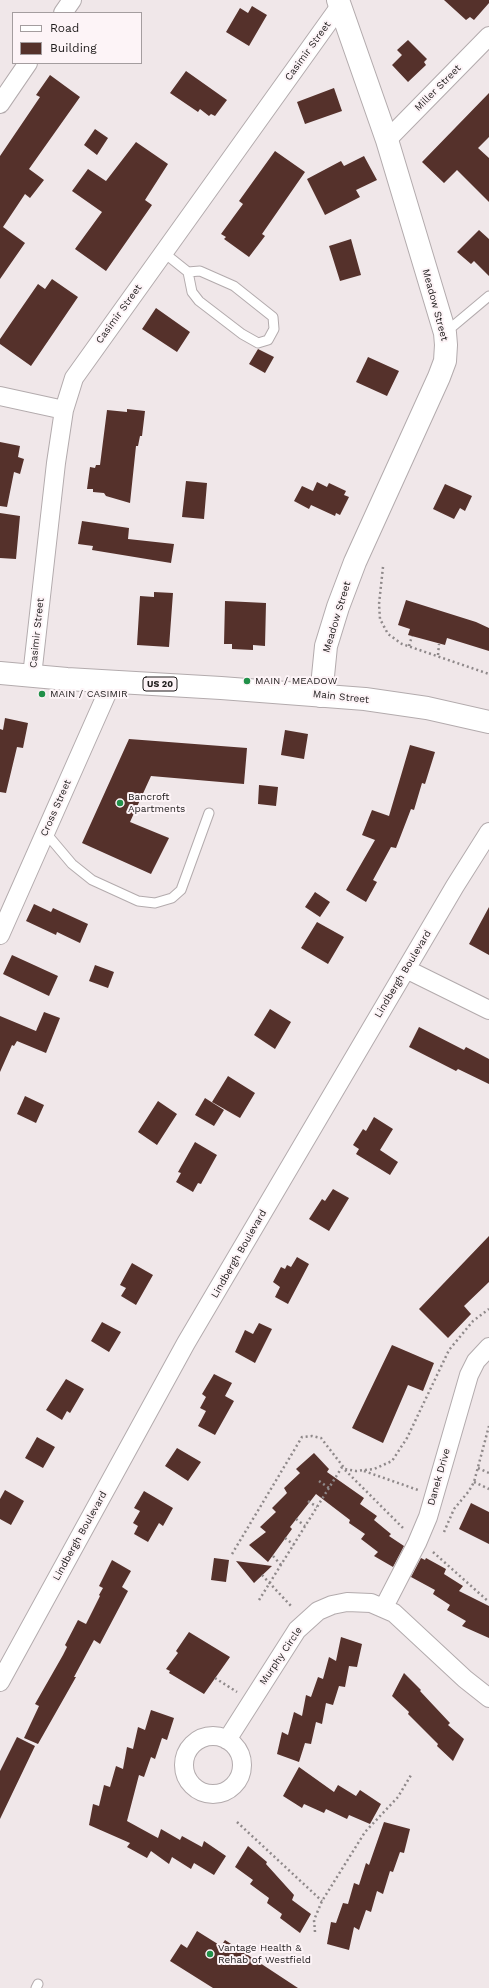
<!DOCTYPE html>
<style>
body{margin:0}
#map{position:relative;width:489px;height:1988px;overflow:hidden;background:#f0e7e9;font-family:"Work Sans",sans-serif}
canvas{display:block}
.legend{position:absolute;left:12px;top:12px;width:130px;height:52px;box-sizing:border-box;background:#fdf4f7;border:1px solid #a49d9f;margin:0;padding:5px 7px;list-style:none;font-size:12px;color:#1e1b1b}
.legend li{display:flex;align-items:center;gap:8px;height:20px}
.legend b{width:20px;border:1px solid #a49d9f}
</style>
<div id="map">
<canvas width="489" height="1988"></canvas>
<ul class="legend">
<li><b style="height:5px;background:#fff"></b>Road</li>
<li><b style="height:11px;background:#55312b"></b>Building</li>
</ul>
</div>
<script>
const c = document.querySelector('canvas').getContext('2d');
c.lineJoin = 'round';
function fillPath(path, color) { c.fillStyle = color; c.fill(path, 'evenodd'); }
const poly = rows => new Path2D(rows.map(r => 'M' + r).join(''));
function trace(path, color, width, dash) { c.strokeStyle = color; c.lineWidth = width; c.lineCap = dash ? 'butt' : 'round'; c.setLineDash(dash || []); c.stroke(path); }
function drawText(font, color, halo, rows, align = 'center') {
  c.font = font + ' "Work Sans",sans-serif'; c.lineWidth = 4; c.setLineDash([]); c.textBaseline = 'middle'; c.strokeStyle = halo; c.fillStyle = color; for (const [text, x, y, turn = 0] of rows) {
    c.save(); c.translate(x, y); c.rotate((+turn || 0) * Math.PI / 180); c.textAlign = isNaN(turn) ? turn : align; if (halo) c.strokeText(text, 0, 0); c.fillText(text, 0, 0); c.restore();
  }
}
fillPath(poly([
 [444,0,489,0,489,3,474,20,470,17,466,20],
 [252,6,267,15,249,46,226,32,240,8,248,13],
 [408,40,427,59,424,62,426,65,408,82,392,65,402,55,397,50],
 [186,71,227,100,215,116,211,114,209,116,200,109,198,112,170,93],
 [50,75,80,97,29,169,44,180,30,198,25,194,3,227,25,243,0,279,0,156,40,97,36,95],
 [334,88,342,111,305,124,297,102],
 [489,93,489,137,478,148,489,158,489,202,457,170,444,183,422,162],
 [95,129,108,138,97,155,84,145],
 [136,142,168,164,145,200,152,205,106,271,75,249,102,212,72,191,88,169,106,181],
 [275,151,305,172,262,234,265,236,249,257,224,239,226,237,221,234,243,204,239,201],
 [364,156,377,180,356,190,360,197,325,215,307,179,341,161,344,166],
 [479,230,489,239,489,276,474,261,471,264,457,252],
 [351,239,361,275,340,281,329,246],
 [52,279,78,297,31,366,0,344,0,339,38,284,45,289],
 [156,308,190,332,177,352,142,329],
 [258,349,274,357,265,373,249,364],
 [368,357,399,371,387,396,356,382],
 [127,409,145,411,142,436,140,436,138,446,136,446,130,503,106,496,104,493,93,492,93,489,87,489,90,467,95,468,96,465,100,465,107,410,127,412],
 [0,442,20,446,18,457,24,459,20,474,14,472,7,507,0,506],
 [186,481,207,483,204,519,182,517],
 [317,482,327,487,329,483,346,491,344,495,349,497,340,515,336,513,335,516,311,505,309,509,294,501,302,486,313,491],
 [445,484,472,496,465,511,460,508,454,519,433,509],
 [0,513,20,516,16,559,0,558],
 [82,521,129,528,128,539,174,544,171,563,92,550,93,546,78,544],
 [154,592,173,593,169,647,137,645,140,596,154,597],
 [406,600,476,622,489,628,489,651,447,638,445,645,408,635,410,629,398,625],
 [225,601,266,603,265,646,253,645,253,650,232,649,232,644,224,644],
 [5,718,28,723,23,748,17,747,6,793,0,792,0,729,3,730],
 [285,730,308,734,304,759,281,755],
 [129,739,247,748,244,784,151,776,130,822,169,838,151,874,82,843],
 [410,745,435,752,425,784,422,783,414,810,411,809,396,848,391,847,373,880,377,882,366,902,346,890,375,840,362,835,372,810,389,816],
 [259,785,278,787,276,806,258,804],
 [315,892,330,902,320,917,305,907],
 [34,904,51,912,53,908,88,924,80,943,57,932,56,935,26,921],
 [489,907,489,955,469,944],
 [317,922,344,937,328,964,301,948],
 [12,955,58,976,49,996,3,974],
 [95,965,114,972,108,988,89,981],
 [270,1009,291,1022,275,1049,254,1035],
 [44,1012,60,1018,46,1053,17,1041,14,1046,12,1045,0,1072,0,1016,36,1031],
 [419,1027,464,1050,466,1047,489,1059,489,1084,458,1069,456,1071,409,1047],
 [228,1076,255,1093,240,1118,212,1102],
 [25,1096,44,1105,36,1123,17,1114],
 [205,1098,224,1110,214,1126,195,1115],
 [158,1101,177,1114,157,1145,138,1132],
 [374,1117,393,1129,380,1150,398,1162,390,1175,356,1154,359,1149,353,1145,363,1129,366,1131],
 [195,1142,217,1155,201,1184,198,1183,193,1192,176,1182,181,1173,178,1172],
 [333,1189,349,1198,329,1231,309,1219,322,1199,325,1201],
 [489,1236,489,1282,464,1306,471,1314,448,1338,419,1309],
 [297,1257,309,1264,288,1304,275,1297,280,1287,273,1282,281,1267,285,1269,287,1265,291,1267],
 [132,1263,153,1275,136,1305,121,1296,126,1288,120,1285],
 [102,1322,121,1332,109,1352,91,1341],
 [259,1323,272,1329,255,1363,235,1352,245,1330,253,1334],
 [392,1345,434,1363,423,1391,408,1385,383,1443,352,1428],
 [214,1374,232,1383,225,1396,234,1401,215,1435,198,1426,206,1411,200,1408,206,1397,202,1394],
 [66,1379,84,1389,70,1413,67,1411,62,1420,46,1410],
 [37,1437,55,1447,43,1468,25,1458],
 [177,1448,201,1462,188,1481,165,1466],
 [314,1453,329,1469,327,1472,364,1498,360,1504,377,1516,374,1520,391,1534,389,1536,404,1546,393,1567,374,1556,378,1552,361,1539,365,1534,349,1523,350,1520,316,1494,290,1527,292,1529,268,1562,249,1545,266,1532,260,1527,276,1512,272,1508,287,1493,284,1488,300,1473,296,1469],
 [5,1490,24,1501,11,1525,0,1519,0,1499],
 [144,1491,173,1508,163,1526,159,1523,148,1542,134,1534,138,1526,133,1523,140,1511,134,1508],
 [471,1503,489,1512,489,1544,459,1529],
 [214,1558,229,1560,226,1582,211,1580],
 [421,1558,425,1560,426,1558,446,1569,444,1574,463,1586,459,1591,489,1606,489,1638,462,1626,466,1621,447,1610,450,1605,433,1594,435,1590,411,1577],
 [112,1560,131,1571,122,1587,128,1591,100,1644,94,1640,74,1677,76,1677,38,1744,24,1738,39,1706,35,1704,63,1655,67,1647,65,1645,78,1620,86,1624,100,1596,99,1595,103,1588,99,1586],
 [236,1561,272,1566,254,1583],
 [189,1632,230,1657,204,1694,169,1673,170,1671,166,1669,178,1653,176,1651],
 [341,1637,362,1644,357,1667,349,1666,345,1687,339,1686,333,1705,326,1703,322,1724,316,1722,311,1744,305,1743,299,1762,277,1754,282,1732,288,1735,294,1712,302,1716,306,1695,311,1697,318,1677,323,1679,329,1657,336,1661],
 [404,1673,421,1690,420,1691,450,1723,448,1725,464,1739,453,1761,437,1746,438,1744,408,1714,409,1712,392,1696],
 [151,1710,174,1718,167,1740,162,1738,155,1759,151,1757,144,1777,139,1775,127,1821,158,1838,161,1829,180,1840,182,1836,202,1847,204,1841,226,1856,214,1875,194,1863,191,1869,172,1857,169,1864,151,1851,147,1858,127,1847,130,1843,89,1825,93,1804,99,1806,104,1785,110,1787,116,1766,123,1769,127,1747,133,1749,138,1727,145,1730],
 [17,1737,35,1746,0,1819,0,1771],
 [299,1767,334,1792,338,1785,356,1796,360,1790,381,1804,370,1824,349,1815,347,1819,326,1809,324,1813,304,1804,302,1808,283,1796],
 [384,1822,410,1829,404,1853,400,1852,393,1872,390,1871,383,1894,377,1891,371,1912,366,1910,359,1930,354,1927,349,1950,327,1944,331,1922,336,1923,343,1903,348,1904,354,1883,359,1885,366,1863,369,1865],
 [248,1846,267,1862,266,1864,294,1895,292,1900,311,1914,300,1933,280,1918,282,1914,267,1903,269,1898,250,1884,253,1880,235,1867],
 [197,1931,221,1946,225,1940,298,1988,213,1988,170,1961,181,1944,187,1948]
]), '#55312b');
const service = poly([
 [163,252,188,272,192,292,199,301,242,334,258,343,268,340,274,329,273,317,234,286,200,271,188,272],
 [446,332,489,296],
 [45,832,72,864,92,880,138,901,155,903,172,898,181,890,209,813],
 [36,1988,38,1984]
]);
const minor = poly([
 [63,13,72,0],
 [0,104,28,63],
 [387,140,489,36],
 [0,396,64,410],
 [32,676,56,463,64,410,74,378,340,6],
 [0,935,112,682],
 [406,969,489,1010],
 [384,1607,417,1543,428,1517,469,1375,476,1361,489,1347],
 [0,1682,186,1343,455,886,489,832],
 '184 1765a29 29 0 1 1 58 0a29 29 0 1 1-58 0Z',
 [227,1740,297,1630,318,1611,332,1605,347,1602,371,1603,394,1613,465,1679,489,1698]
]);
const tertiary = poly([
 [321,696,326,646,338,607,355,562,439,377,445,361,446,345,445,333,387,140,338,0]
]);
const primary = poly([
 [0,673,67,679,221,688,365,699,427,708,489,722]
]);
trace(service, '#b3abad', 11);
trace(minor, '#b3abad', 20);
trace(tertiary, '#b3abad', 24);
trace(primary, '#b3abad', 24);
trace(poly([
 [383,567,379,604,380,619,388,634,402,644,489,674],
 [409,646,412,636],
 [438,655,439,644],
 [478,1468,489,1473],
 [345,1470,404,1529],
 [364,1471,418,1490],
 [319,1481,329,1488],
 [474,1482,489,1489],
 [308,1501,317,1507],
 [296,1519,305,1526],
 [444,1532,454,1509,469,1491,474,1482,489,1426],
 [285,1538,294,1545],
 [433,1552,489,1602],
 [232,1554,302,1437,312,1436,321,1438,345,1469,356,1471,374,1469,392,1461,407,1438,449,1350,473,1321,489,1309],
 [273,1556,281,1565],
 [262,1575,291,1606],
 [259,1600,342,1467],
 [215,1678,237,1692],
 [237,1822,322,1901],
 [315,1932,314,1920,322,1901,365,1832,398,1797,411,1775]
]), '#8f898a', 2.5, [2, 3]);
trace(service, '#fff', 9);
trace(minor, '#fff', 18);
trace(tertiary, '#fff', 22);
trace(primary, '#fff', 22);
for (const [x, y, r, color] of [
 [247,681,4,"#219049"],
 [42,694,4,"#219049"],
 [120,803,4,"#219049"],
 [210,1954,4,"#219049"]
]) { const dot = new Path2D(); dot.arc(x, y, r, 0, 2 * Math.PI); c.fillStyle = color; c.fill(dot); trace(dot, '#fdf4f7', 1.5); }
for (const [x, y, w] of [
 [160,684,34]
]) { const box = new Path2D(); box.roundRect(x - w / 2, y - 7, w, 14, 3); c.fillStyle = '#fdf4f7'; c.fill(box); trace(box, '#1e1b1b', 1); }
drawText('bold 9px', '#1e1b1b', null, [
 ["US 20",160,684]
]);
drawText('10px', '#1e1b1b', '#fdf4f7', [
 ["Casimir Street",308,51,-54],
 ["Miller Street",438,88,-45],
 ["Meadow Street",435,305,75],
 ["Casimir Street",119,314,-54],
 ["Meadow Street",337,617,-73],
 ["Casimir Street",37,633,-84],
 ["Main Street",341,697,6],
 ["Cross Street",56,808,-66],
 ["Lindbergh Boulevard",403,974,-59],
 ["Lindbergh Boulevard",239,1254,-60],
 ["Danek Drive",439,1477,-74],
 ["Lindbergh Boulevard",80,1536,-61],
 ["Murphy Circle",281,1656,-56]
]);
drawText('10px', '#1e1b1b', '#fdf4f7', [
 ["MAIN / MEADOW",255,681],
 ["MAIN / CASIMIR",50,694],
 ["Bancroft",128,797],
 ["Apartments",128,809],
 ["Vantage Health &",218,1948],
 ["Rehab of Westfield",218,1960]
], 'left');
</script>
